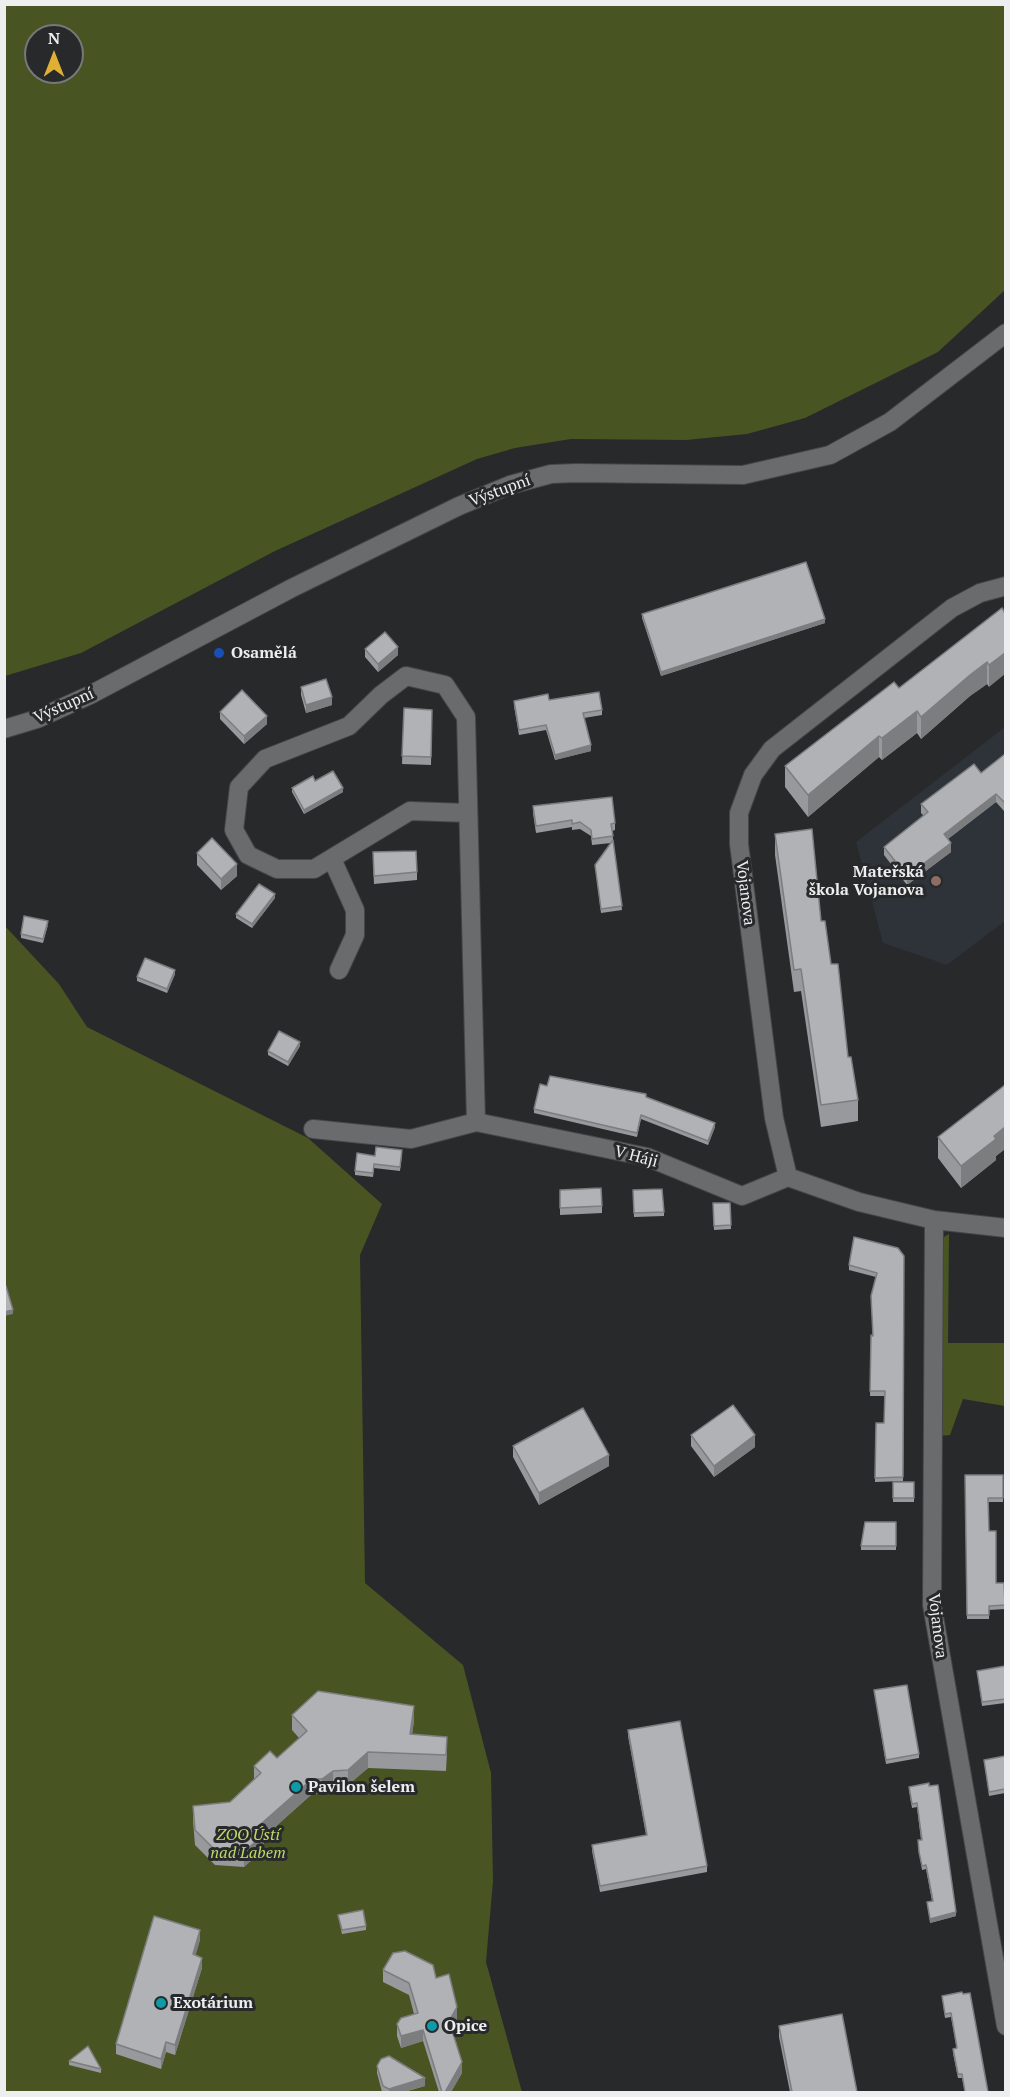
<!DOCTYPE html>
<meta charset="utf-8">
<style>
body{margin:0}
#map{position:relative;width:1010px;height:2097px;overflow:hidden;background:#27292b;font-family:"PT Serif",serif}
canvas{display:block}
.frame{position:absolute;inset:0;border:6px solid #edeeef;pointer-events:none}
.north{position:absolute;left:24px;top:24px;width:60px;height:60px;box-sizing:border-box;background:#27292b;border:2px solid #767879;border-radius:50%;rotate:0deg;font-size:16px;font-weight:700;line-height:24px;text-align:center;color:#edeeef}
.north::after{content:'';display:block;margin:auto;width:21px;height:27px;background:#dfb034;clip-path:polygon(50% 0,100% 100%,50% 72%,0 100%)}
</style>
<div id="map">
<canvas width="1010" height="2097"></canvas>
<div class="frame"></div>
<div class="north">N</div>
</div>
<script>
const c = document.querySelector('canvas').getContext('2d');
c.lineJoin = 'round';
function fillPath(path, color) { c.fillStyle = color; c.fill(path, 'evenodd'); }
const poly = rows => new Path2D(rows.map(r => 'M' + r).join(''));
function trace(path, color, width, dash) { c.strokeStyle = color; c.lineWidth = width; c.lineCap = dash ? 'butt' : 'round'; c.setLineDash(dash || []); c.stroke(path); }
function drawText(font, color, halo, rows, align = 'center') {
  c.font = font + ' "PT Serif",serif'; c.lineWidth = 6; c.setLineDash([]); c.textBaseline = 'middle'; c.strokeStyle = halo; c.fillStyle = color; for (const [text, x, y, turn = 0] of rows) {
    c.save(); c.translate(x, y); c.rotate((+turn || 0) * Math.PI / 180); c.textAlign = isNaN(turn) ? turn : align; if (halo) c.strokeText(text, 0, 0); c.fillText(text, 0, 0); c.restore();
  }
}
fillPath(poly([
 [1005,727,1005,921,947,965,883,943,856,842]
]), '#2e3239');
fillPath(poly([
 [4,5,1005,5,1005,290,938,352,805,418,747,434,686,440,571,439,515,448,477,459,275,551,81,653,5,676],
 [36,36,72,36,72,72,36,72],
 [4,925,59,984,87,1027,308,1138,382,1204,360,1255,365,1583,463,1665,491,1773,493,1881,486,1962,522,2092,5,2092],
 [949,1234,948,1343,1005,1343,1005,1406,963,1399,950,1435,939,1436,942,1238]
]), '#485422');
const street = poly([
 [1006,586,980,593,952,608,772,749,753,775,739,813,739,844,774,1118,788,1177,859,1202,934,1220,1006,1228],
 [468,813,410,811,314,869,277,869,248,855,234,830,239,787,265,759,349,726,381,695,406,676,445,685,466,717,476,1122],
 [332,859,355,910,355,935,339,970],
 [313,1129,411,1139,476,1122,647,1157,742,1196,788,1177],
 [934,1220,932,1605,1006,2026]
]);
const secondary = poly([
 [4,729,37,719,90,695,292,588,459,506,510,485,551,474,576,473,743,475,830,455,890,422,1006,333]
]);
trace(street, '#454648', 20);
trace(secondary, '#454648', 20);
trace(street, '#696b6d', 18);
trace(secondary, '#696b6d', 18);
fillPath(poly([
 [1002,608,989,687,987,684,970,696,921,739,917,733,882,760,879,757,808,817,785,787,785,766,899,688],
 [642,614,825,623,661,676,642,618],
 [365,649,398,655,378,672,365,657],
 [301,687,332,705,306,713,301,695],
 [549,700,602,710,602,715,584,718,591,751,555,760,546,730,519,735,514,706,514,701],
 [404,708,432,710,431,765,402,764],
 [220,712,267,724,244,744,220,719],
 [1005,754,1005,810,1004,811,996,802,948,839,951,852,907,885,884,855,884,847,924,816,921,813,921,804,981,773],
 [315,781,343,792,304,814,292,792,292,788],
 [533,806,615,823,615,830,612,831,622,910,601,913,595,865,611,843,592,845,591,836,580,829,572,830,572,827,536,833,533,813],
 [775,834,821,921,831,964,848,1057,858,1100,858,1121,821,1127,801,991,794,992,775,855],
 [197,853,237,876,221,890,197,865],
 [373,860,417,872,417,880,374,884],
 [275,898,252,928,236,918,236,914],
 [48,925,43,943,21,938,21,934],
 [175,974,167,993,137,981,137,977],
 [300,1046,288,1066,268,1055,268,1051],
 [1005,1085,1005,1149,996,1156,996,1160,961,1188,938,1158,938,1137],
 [547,1086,646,1097,715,1127,708,1145,641,1119,637,1137,534,1113,534,1109],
 [402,1154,400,1171,374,1168,373,1177,355,1175,355,1171,375,1156],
 [560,1190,602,1206,602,1213,560,1215],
 [633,1190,664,1212,664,1216,634,1217],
 [713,1203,730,1203,731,1229,714,1230],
 [904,1256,903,1481,875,1482,876,1423,884,1423,885,1396,870,1396,871,1335,873,1336,876,1277,849,1270,849,1265],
 [691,1435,755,1447,714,1477,691,1446],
 [513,1446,609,1466,539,1505,513,1457],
 [965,1475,1003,1475,1003,1502,988,1502,989,1531,996,1583,1005,1605,1005,1609,989,1610,989,1619,967,1619],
 [893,1482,914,1482,914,1502,893,1502],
 [896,1522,896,1550,861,1550,861,1546],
 [1005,1666,1005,1703,982,1706,977,1671],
 [874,1690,919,1754,919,1758,886,1764],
 [292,1715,414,1721,412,1734,447,1752,446,1771,368,1768,348,1785,333,1786,322,1794,312,1794,264,1837,264,1849,244,1867,215,1865,195,1845,193,1821,193,1806,230,1802,254,1779,254,1766,277,1758,299,1738,292,1730],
 [628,1730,707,1866,707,1872,600,1892,592,1851,592,1845,646,1835,628,1736],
 [1005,1756,1005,1793,989,1796,984,1760],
 [929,1783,956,1916,930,1923,927,1902,932,1901,926,1869,922,1870,918,1844,918,1840,921,1840,917,1807,912,1808,909,1790,909,1787],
 [338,1915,366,1926,366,1930,342,1934],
 [200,1940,195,1955,202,1968,175,2055,166,2052,161,2069,116,2054,116,2044],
 [383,1970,436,1978,457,2018,452,2029,462,2073,451,2092,439,2092,423,2041,401,2048,397,2036,397,2024,414,2014,409,1995,383,1982],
 [962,1992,988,2092,965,2092,962,2078,958,2078,953,2053,953,2049,957,2049,951,2017,945,2018,942,1996],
 [779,2026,857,2092,790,2092,779,2037],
 [69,2061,101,2069,101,2073,69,2065],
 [377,2066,425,2086,404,2092,382,2092,377,2073]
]), '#97999c');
fillPath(poly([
 [825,619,825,623,661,676,661,672],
 [398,647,398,655,378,672,378,664],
 [1005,653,1005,674,989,687,989,665],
 [987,662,987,684,970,696,921,739,921,717,970,675],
 [332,697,332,705,306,713,306,705],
 [917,711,917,733,882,760,882,738],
 [267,716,267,724,244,744,244,736],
 [879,736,879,757,808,817,808,795],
 [591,745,591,751,555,760,555,755],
 [343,788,343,792,304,814,304,810],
 [996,794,996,802,944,842,944,834],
 [1005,801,1005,810,1004,811,1004,802],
 [951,843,951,852,907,885,907,876],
 [237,864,237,876,221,890,221,879],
 [275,894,275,898,252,928,252,924],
 [175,970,175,974,167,993,167,989],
 [300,1042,300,1046,288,1066,288,1062],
 [715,1123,715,1127,708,1145,708,1141],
 [1005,1127,1005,1149,996,1156,996,1160,961,1188,961,1166,994,1136],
 [13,1310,13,1314,4,1316,4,1312],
 [755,1435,755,1447,714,1477,714,1466],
 [609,1455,609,1466,539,1505,539,1493],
 [414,1706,414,1721,410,1749,410,1734],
 [368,1752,368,1768,348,1785,348,1770],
 [333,1771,333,1786,322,1794,322,1779],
 [312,1779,312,1794,264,1837,264,1849,244,1867,244,1852,262,1823],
 [956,1912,956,1916,930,1923,930,1919],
 [200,1930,200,1940,193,1965,193,1954],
 [202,1958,202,1968,175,2055,175,2045],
 [457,2007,457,2018,449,2033,449,2021],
 [423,2030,423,2041,401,2048,401,2036],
 [166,2042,166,2052,161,2069,161,2059],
 [462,2062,462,2073,451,2092,445,2092],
 [425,2078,425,2086,404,2092,389,2092,389,2089]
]), '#7b7d7f');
const building = poly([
 [806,562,825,619,661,672,642,614,806,562],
 [1002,608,1005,613,1005,653,989,665,987,662,970,675,921,717,917,711,882,738,879,736,808,795,785,766,894,682,899,688,1002,608],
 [385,632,398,647,378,664,365,649,385,632],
 [326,679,332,697,306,705,301,687,326,679],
 [242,690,267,716,244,736,220,712,242,690],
 [599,692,602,710,583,713,591,745,555,755,546,725,519,730,514,701,548,694,549,700,599,692],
 [404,708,432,710,431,757,402,756,404,708],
 [1005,754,1005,801,1004,802,996,794,944,834,951,843,907,876,884,847,928,812,921,804,974,764,981,773,1005,754],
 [333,771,343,788,304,810,292,788,313,776,315,781,333,771],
 [612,797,615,823,611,824,613,836,592,839,591,830,580,822,572,824,572,820,536,826,533,806,612,797],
 [812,829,821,921,825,921,831,964,838,964,848,1057,851,1057,858,1100,821,1105,801,969,794,970,775,834,812,829],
 [212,838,237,864,221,879,197,853,212,838],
 [613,840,622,906,601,909,595,865,613,840],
 [416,851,417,872,374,876,373,852,416,851],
 [259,884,275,894,252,924,236,914,259,884],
 [24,916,48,921,43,939,21,934,24,916],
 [145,958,175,970,167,989,137,977,145,958],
 [279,1031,300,1042,288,1062,268,1051,279,1031],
 [550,1076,646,1094,646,1097,715,1123,708,1141,641,1115,637,1133,534,1109,540,1084,547,1086,550,1076],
 [1005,1085,1005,1127,994,1136,996,1139,961,1166,938,1137,1005,1085],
 [376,1147,402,1150,400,1167,374,1164,373,1173,355,1171,357,1153,375,1156,376,1147],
 [601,1188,602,1206,560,1208,560,1190,601,1188],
 [662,1189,664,1212,634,1213,633,1190,662,1189],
 [713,1203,730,1203,731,1225,714,1226,713,1203],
 [854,1237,898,1248,904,1256,903,1477,875,1478,876,1423,884,1423,885,1391,870,1391,871,1335,873,1336,871,1296,877,1273,849,1265,854,1237],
 [6,1286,13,1310,4,1312,4,1287,6,1286],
 [733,1405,755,1435,714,1466,691,1435,733,1405],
 [583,1408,609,1455,539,1493,513,1446,583,1408],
 [965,1475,1003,1475,1003,1498,988,1498,989,1531,996,1531,996,1583,1004,1583,1005,1605,989,1606,989,1615,967,1615,965,1475],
 [893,1482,914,1482,914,1498,893,1498,893,1482],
 [865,1522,896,1522,896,1546,861,1546,865,1522],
 [1005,1666,1005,1699,982,1702,977,1671,1005,1666],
 [907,1685,919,1754,886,1760,874,1690,907,1685],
 [318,1691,414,1706,410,1734,447,1737,446,1755,368,1752,348,1770,333,1771,322,1779,312,1779,262,1823,264,1834,244,1852,215,1850,195,1830,193,1806,230,1802,261,1773,254,1766,270,1751,277,1758,307,1731,292,1715,318,1691],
 [680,1721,707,1866,600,1886,592,1845,647,1835,628,1730,680,1721],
 [1005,1756,1005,1789,989,1792,984,1760,1005,1756],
 [929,1783,929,1786,938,1785,956,1912,930,1919,927,1902,933,1901,926,1865,922,1866,919,1852,918,1840,922,1840,917,1803,912,1804,909,1787,929,1783],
 [363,1910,366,1926,342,1930,338,1915,363,1910],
 [154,1916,200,1930,193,1954,202,1958,175,2045,166,2042,161,2059,116,2044,154,1916],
 [405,1951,433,1965,436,1978,449,1974,457,2007,449,2021,462,2062,445,2092,442,2092,423,2030,401,2036,397,2024,401,2018,418,2013,409,1983,383,1970,393,1953,405,1951],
 [962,1992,963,1994,970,1993,988,2092,965,2092,962,2074,958,2074,953,2049,957,2048,951,2013,945,2014,942,1996,962,1992],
 [842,2014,857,2092,792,2092,779,2026,842,2014],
 [88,2046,101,2069,69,2061,88,2046],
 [389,2056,425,2078,389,2089,383,2086,377,2066,381,2059,389,2056]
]);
fillPath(building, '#b0b2b5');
trace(building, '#7b7d7f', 1.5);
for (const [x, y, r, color] of [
 [219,653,6,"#1a4fb4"],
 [936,881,6,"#8d6e63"],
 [296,1787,6,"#0f9aa8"],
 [161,2003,6,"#0f9aa8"],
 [432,2026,6,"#0f9aa8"]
]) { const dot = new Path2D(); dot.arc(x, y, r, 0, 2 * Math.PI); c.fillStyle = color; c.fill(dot); trace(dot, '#27292b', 2); }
drawText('16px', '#edeeef', '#27292b', [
 ["Výstupní",500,491,-20],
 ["Výstupní",64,706,-24],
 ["Vojanova",745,893,83],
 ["V Háji",636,1157,15],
 ["Vojanova",937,1626,83]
]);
drawText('bold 16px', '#edeeef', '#27292b', [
 ["Osamělá",231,653],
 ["Mateřská",924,872,"right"],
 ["škola Vojanova",924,890,"right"],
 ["Pavilon šelem",308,1787],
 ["Exotárium",173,2003],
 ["Opice",444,2026]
], 'left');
drawText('italic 16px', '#bdd967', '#27292b', [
 ["ZOO Ústí",248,1835],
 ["nad Labem",248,1853]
]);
</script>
